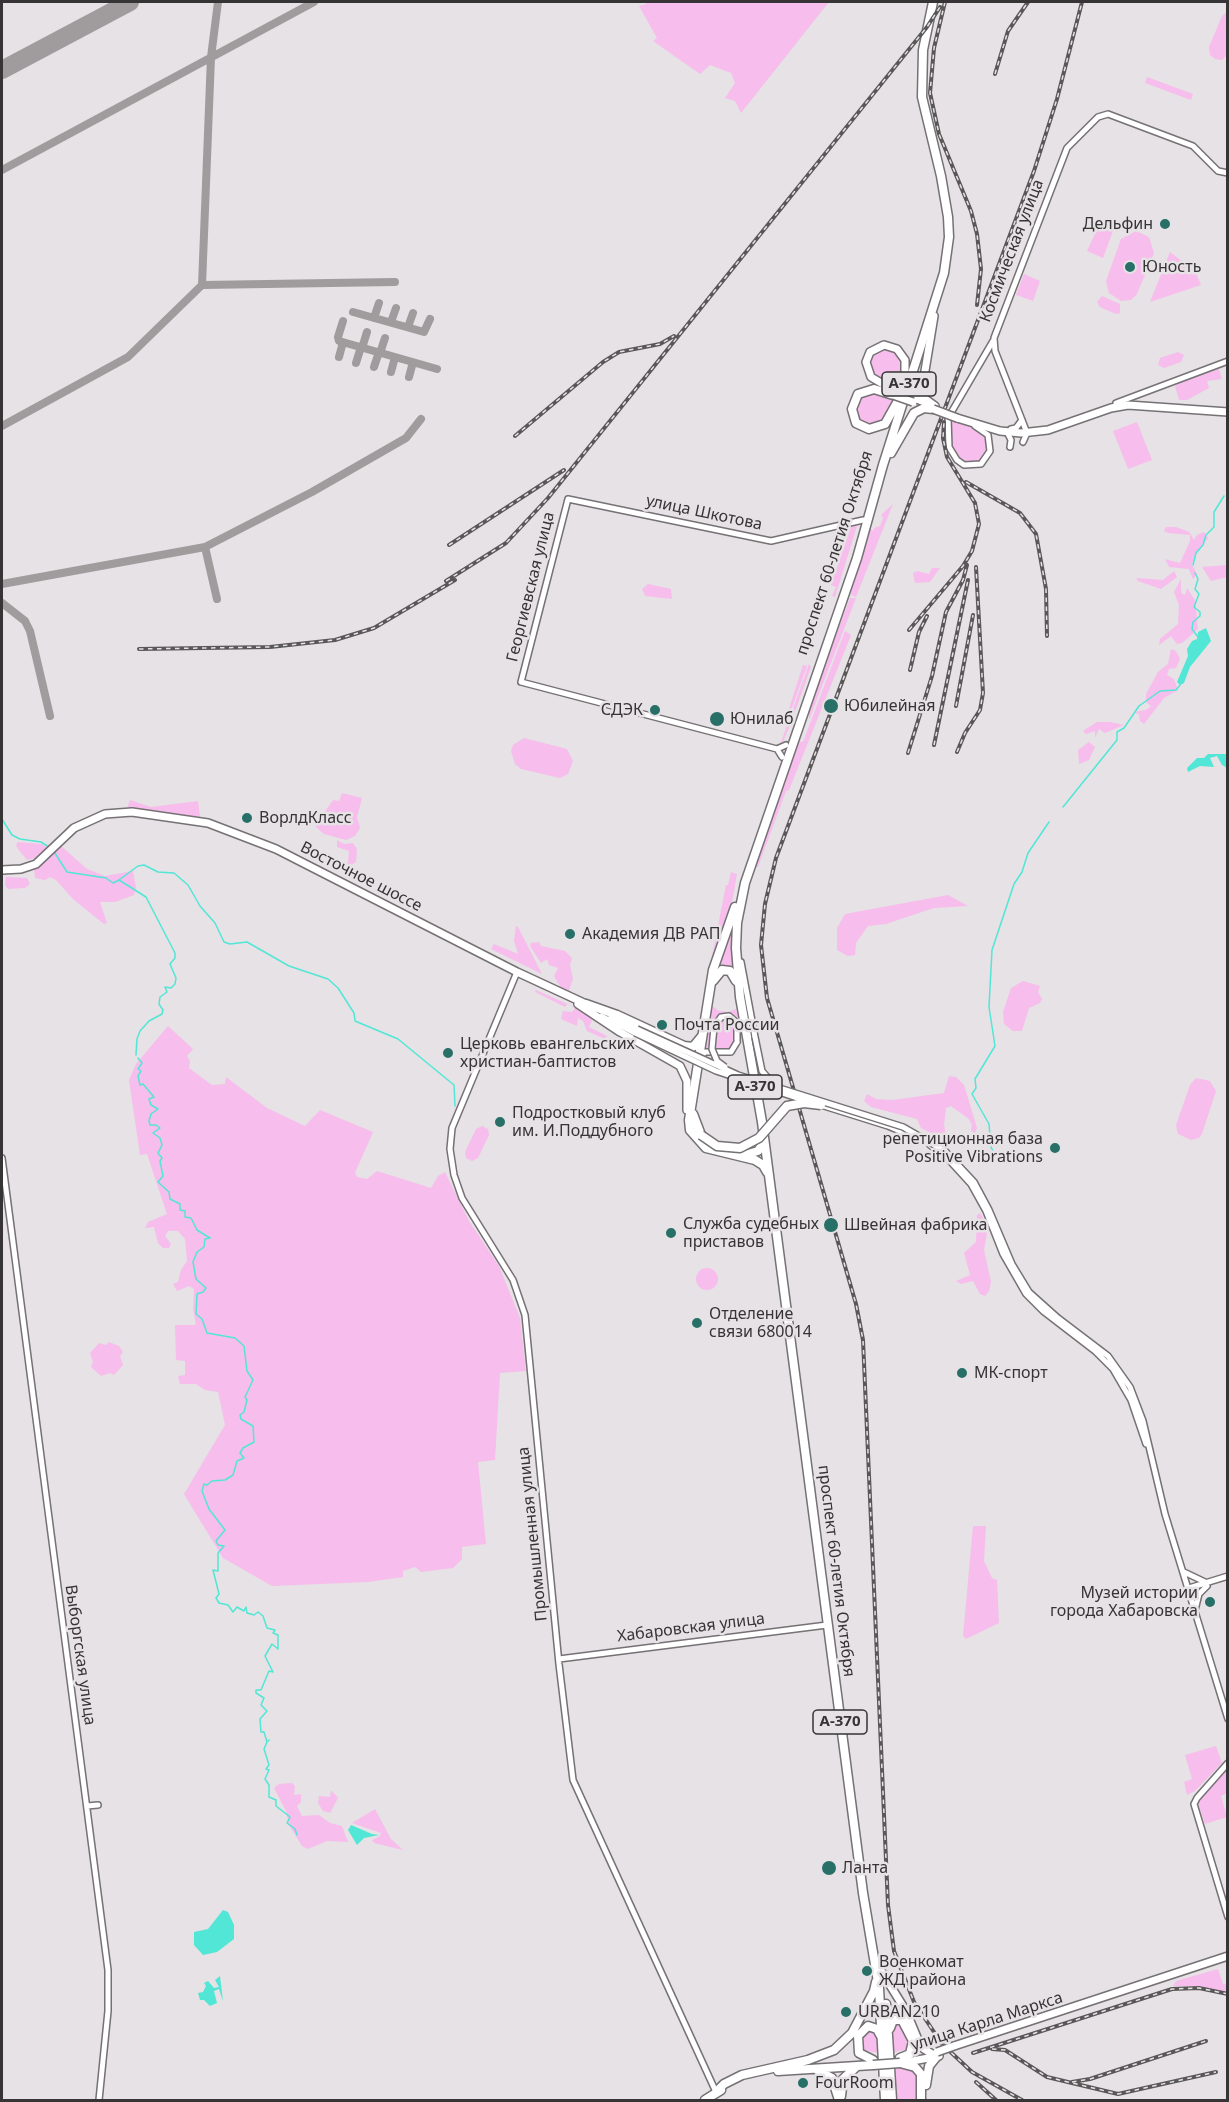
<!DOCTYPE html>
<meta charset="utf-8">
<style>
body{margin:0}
#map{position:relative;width:1229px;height:2102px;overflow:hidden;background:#e6e2e5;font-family:"Noto Sans",sans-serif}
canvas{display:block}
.frame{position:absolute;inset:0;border:3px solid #363435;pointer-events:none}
</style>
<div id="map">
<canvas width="1229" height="2102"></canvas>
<div class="frame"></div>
</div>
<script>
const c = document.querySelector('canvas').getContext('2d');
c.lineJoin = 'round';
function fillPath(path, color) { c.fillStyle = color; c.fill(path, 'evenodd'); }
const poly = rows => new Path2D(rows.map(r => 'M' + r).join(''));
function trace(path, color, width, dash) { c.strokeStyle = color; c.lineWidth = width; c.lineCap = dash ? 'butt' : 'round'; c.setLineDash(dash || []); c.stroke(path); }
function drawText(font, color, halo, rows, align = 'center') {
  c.font = font + ' "Noto Sans",sans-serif'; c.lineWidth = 5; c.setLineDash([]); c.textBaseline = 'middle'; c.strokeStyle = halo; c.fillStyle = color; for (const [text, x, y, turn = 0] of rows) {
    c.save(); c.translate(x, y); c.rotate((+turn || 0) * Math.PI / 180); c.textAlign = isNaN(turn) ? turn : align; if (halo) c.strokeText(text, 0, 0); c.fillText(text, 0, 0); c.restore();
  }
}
fillPath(poly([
 [646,2,829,2,741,113,735,101,725,98,735,83,731,73,710,65,700,74,653,41,657,38,639,6,646,4],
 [1227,12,1227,55,1222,60,1215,59,1210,55,1209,47,1222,16],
 [1147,77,1193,94,1191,100,1145,83],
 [1100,223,1113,231,1103,258,1087,251],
 [1136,231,1149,237,1154,253,1137,294,1131,300,1121,301,1109,293,1106,281,1121,239],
 [1170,252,1195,271,1201,285,1150,302],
 [1024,274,1040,281,1033,301,1016,295],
 [1102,296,1120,304,1120,313,1116,314,1100,307,1097,302],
 [881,348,898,352,904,361,898,387,874,378,869,363,871,354],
 [1178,352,1184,355,1181,362,1164,368,1158,365,1160,358],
 [1219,369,1222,379,1207,381,1209,388,1187,400,1179,400,1175,386,1183,381],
 [876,393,894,398,885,423,875,427,862,424,854,411,862,395],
 [951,420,978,430,987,437,989,451,980,464,962,462,952,449,949,427],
 [1137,422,1152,460,1128,469,1113,431],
 [893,504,856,597,851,595,852,588,870,529,874,531,874,528,880,526,883,518,881,515],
 [852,524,857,526,835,597,832,596,836,587,831,585],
 [1166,527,1176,527,1189,532,1194,540,1197,535,1204,532,1208,538,1194,557,1192,565,1197,574,1193,579,1189,569,1169,567,1165,559,1157,557,1180,563,1190,541,1190,535,1168,533,1164,531],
 [1227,565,1227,577,1211,581,1202,567],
 [932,568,940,568,930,582,915,583,913,573,917,571,929,574],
 [1174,571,1177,577,1161,589,1138,581,1136,578,1163,580],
 [1181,579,1181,593,1185,595,1187,588,1195,600,1198,629,1182,643,1177,644,1171,636,1159,645,1160,639,1178,624,1179,605,1174,592],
 [648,584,671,589,672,599,645,596,642,589],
 [850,598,856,598,809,720,809,707],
 [845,631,851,635,789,790,786,791,758,867,753,867,798,741,803,742],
 [1171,649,1176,651,1180,659,1176,668,1169,669,1167,675,1174,679,1178,690,1164,698,1144,724,1140,721,1139,714,1133,712,1146,710,1151,706,1146,702,1146,694,1158,672,1168,664],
 [809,664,811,667,791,723,781,746,775,746,780,745],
 [803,665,807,666,784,730,787,721,782,719,786,718],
 [1097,722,1110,722,1124,725,1105,733,1099,729,1095,738,1095,731,1086,734,1083,731],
 [524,738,567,749,573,761,568,774,560,778,521,769,515,764,511,751,513,745],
 [1089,742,1095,747,1089,760,1079,764,1078,750],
 [342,793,362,798,357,817,360,828,355,836,346,840,324,834,315,826,333,800,339,801],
 [130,800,151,807,198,801,200,817,127,809],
 [337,840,344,844,353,843,357,849,356,862,346,868,343,865,348,862,349,851,337,847],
 [18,842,42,844,48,848,35,858,27,860,18,849,16,845],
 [60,845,87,869,105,876,133,871,136,888,134,895,115,902,100,902,107,923,104,924,74,900,56,880,50,877,45,880,35,878,34,869,46,861],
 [731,872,737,874,730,914,702,1031,696,1038,726,885,728,885],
 [6,877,27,878,30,884,25,888,8,889,5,885],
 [948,895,968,906,934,908,886,924,868,926,856,943,855,955,848,956,837,950,837,928,845,914],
 [734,921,734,972,717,970],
 [516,926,518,927,542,974,491,949,494,944,518,954,514,941],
 [539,942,541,946,565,951,572,958,570,965,573,978,569,991,561,988,558,983,554,976,558,968,549,965,547,959,541,963,530,946,531,943],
 [1023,981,1040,986,1038,992,1042,999,1040,1003,1029,1008,1022,1031,1013,1031,1004,1024,1003,1012,1011,988],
 [536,990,594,1016,589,1027,607,1036,605,1039,587,1031,583,1021,578,1018,577,1026,561,1019,563,1011,572,1012,575,1008,567,1004,565,1007,535,992],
 [711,1005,719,1011,728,1012,736,1009,743,1042,739,1040,738,1020,731,1015,721,1014,712,1022,709,1050,705,1050],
 [730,1019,735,1025,734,1046,729,1051,714,1051,716,1027,720,1020],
 [168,1026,193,1049,187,1056,190,1061,189,1068,212,1085,225,1084,226,1077,267,1108,305,1126,320,1110,373,1132,355,1173,357,1177,367,1179,377,1171,431,1188,438,1176,445,1172,469,1221,499,1266,520,1318,526,1371,500,1373,495,1460,478,1462,486,1544,462,1547,462,1559,453,1568,421,1572,415,1567,403,1571,403,1577,368,1582,272,1586,223,1558,184,1494,225,1425,218,1392,205,1390,196,1384,180,1384,178,1376,185,1375,185,1361,176,1360,175,1325,196,1325,193,1309,194,1289,189,1286,177,1291,173,1284,178,1282,181,1270,187,1261,185,1239,178,1231,168,1231,165,1236,171,1244,169,1248,163,1248,158,1243,154,1227,145,1228,148,1222,167,1214,147,1154,140,1155,129,1080,136,1064],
 [949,1076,956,1077,964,1085,977,1128,975,1133,971,1131,972,1125,969,1119,951,1106,946,1108,944,1125,946,1135,941,1138,921,1128,917,1119,871,1107,864,1101,867,1094,876,1099,892,1100,944,1093],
 [1196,1078,1210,1081,1216,1091,1202,1134,1199,1138,1191,1140,1178,1134,1176,1125,1190,1085],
 [482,1126,488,1129,489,1135,478,1158,472,1161,466,1158,465,1152,476,1129],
 [980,1213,988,1227,984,1250,991,1282,989,1291,985,1296,980,1294,973,1281,961,1284,956,1281,970,1275,964,1253,976,1242,977,1215],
 '696 1279a11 11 0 1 1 22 0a11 11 0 1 1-22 0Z',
 [109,1342,119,1346,123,1352,120,1356,123,1365,114,1375,110,1373,101,1376,91,1367,93,1362,90,1353,99,1343,106,1345],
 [973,1526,986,1526,984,1561,992,1578,997,1580,999,1623,966,1639,963,1636],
 [1216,1746,1222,1763,1195,1791,1187,1795,1184,1782,1192,1779,1185,1755],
 [1227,1768,1227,1793,1221,1796,1227,1817,1205,1824,1198,1803,1200,1796],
 [292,1783,295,1786,294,1795,301,1794,301,1802,297,1806,302,1816,319,1815,330,1823,342,1826,348,1842,327,1841,308,1849,302,1846,289,1825,286,1811,274,1788,279,1784],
 [331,1790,338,1798,330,1813,323,1811,318,1803,319,1796,330,1797],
 [375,1809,391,1839,403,1850,374,1843,372,1840,380,1836,381,1833,352,1823],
 [1218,1969,1223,1984,1227,1984,1227,1981,1227,1993,1199,1986,1173,1986,1176,1981],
 [900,2021,911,2044,909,2049,894,2052,892,2024],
 [867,2028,878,2033,879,2053,861,2050,863,2031],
 [895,2068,915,2070,919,2077,918,2100,897,2100]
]), '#f7bdec');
fillPath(poly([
 [1206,628,1211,641,1190,667,1184,683,1180,685,1177,682,1188,656,1187,649,1192,641,1197,639,1198,632],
 [1208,754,1227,754,1227,768,1222,765,1217,756,1210,758,1214,767,1200,766,1188,772,1187,768,1197,758,1204,758],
 [351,1825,372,1834,379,1835,364,1838,357,1845,348,1830],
 [223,1910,228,1912,234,1925,234,1939,217,1952,203,1955,194,1945,194,1932,208,1929],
 [220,1976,223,2001,219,1989,214,1991,217,2003,210,2006,204,2000,200,2000,198,1993,203,1992,206,1986,204,1983,208,1981,214,1988,219,1987,215,1980]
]), '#52e6d6');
trace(poly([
 [1193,565,1196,553,1203,545,1206,535,1214,527,1214,512,1224,496],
 [1195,573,1198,579,1195,589,1199,594,1194,607,1200,612,1200,616,1193,622,1192,629,1198,637],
 [1063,807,1117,740,1117,732,1124,728,1139,706,1160,691,1176,690,1180,685],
 [2,819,12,835,20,839,41,842,49,847],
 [53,850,67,872,106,878,113,883,119,880,146,897,175,953,175,958,170,964,176,978,175,984,171,988,165,987,167,992,160,997,159,1004,163,1010,162,1014,149,1021,140,1031,137,1039,136,1055],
 [119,880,138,866,144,865,158,872,174,873,188,885,200,906,215,923,224,942,230,944,247,942,289,966,328,979,338,988,354,1013,355,1021,398,1039,454,1085,455,1106],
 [138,1058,142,1063,138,1069,141,1071,138,1076,140,1085,143,1084,154,1097,149,1099,151,1105,158,1109,151,1114,149,1121,150,1125,156,1125,160,1128,153,1133,160,1138,162,1145,158,1153,162,1158,160,1161,163,1176,158,1182,169,1192,170,1199,180,1204,180,1210,185,1211,185,1217,191,1218,197,1230,210,1238,205,1239,204,1247,197,1252,193,1262,196,1279,206,1288,203,1292,197,1294,196,1314,202,1319,207,1333,235,1338,244,1346,247,1371,253,1380,245,1397,247,1400,244,1412,240,1415,241,1419,253,1426,254,1442,243,1448,240,1453,244,1458,237,1461,233,1475,225,1480,212,1481,207,1485,204,1484,202,1491,209,1509,225,1530,216,1541,218,1545,224,1546,218,1553,218,1571,213,1570,219,1594,216,1598,219,1603,228,1605,233,1612,237,1607,244,1611,246,1607,247,1613,254,1615,258,1612,263,1616,267,1628,275,1630,273,1633,278,1635,278,1649,272,1644,265,1656,273,1672,269,1671,261,1690,256,1690,256,1693,264,1698,261,1705,267,1711,260,1719,261,1732,264,1732,267,1742,269,1740],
 [994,1153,991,1147,989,1124,972,1094,976,1088,975,1079,995,1046,989,1007,992,950,1014,884,1022,872,1028,853,1049,822],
 [267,1742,264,1749,269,1765,266,1769,269,1770,265,1779,269,1785,269,1797,276,1800,276,1806,290,1817,287,1823,295,1829,297,1835]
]), '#52e6d6', 1.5);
trace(poly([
 [2,170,314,2],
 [202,285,395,282],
 [353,312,424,332,430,319],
 [374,318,379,303],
 [343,321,338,337,339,341,437,369],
 [391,322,396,308],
 [408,327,413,313],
 [362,348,367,332],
 [380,353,385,338],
 [339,357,343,342],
 [356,363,361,347],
 [374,367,379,352],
 [391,372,395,357],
 [409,377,413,362],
 [2,426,128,357,202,285,211,57,218,2],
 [205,547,217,599],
 [2,584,205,547,312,492,406,438,421,419],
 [2,603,25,621,30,631,50,716]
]), '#a09c9e', 8);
trace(poly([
 [2,70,130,2]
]), '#a09c9e', 18);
const secondary = poly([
 [1116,403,1228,361],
 [975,426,988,435,990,451,981,464,964,465,957,460,949,447,948,418,993,341],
 [1011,429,1016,428,1022,420],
 [1007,432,1011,440,1010,447],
 [1023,442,1027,433,995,351,994,338,1067,148,1098,117,1108,114,1193,146,1218,171,1228,173],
 [786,745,777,749,521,682,568,499,771,541,863,520,868,521],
 [777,749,782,757],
 [741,962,755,1037],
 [517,972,452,1128,450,1149,454,1175,462,1198,513,1280,525,1315,559,1664,573,1780,716,2092],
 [601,1016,635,1033],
 [611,1017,637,1029],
 [700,1058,705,1052,731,1052,737,1042],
 [821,1105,888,1126,919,1139],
 [930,1145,950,1161,971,1184,986,1211,1003,1254,1026,1294,1043,1311,1095,1351,1113,1369,1131,1400,1146,1444],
 [945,1151,974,1182,989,1210,1012,1264,1029,1292,1058,1318,1108,1356,1130,1387,1143,1421,1165,1514,1228,1719],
 [2,1158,108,1970,108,2011,99,2100],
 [1184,1572,1205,1582],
 [1189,1588,1228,1576],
 [1195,1610,1199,1594,1207,1586],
 [559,1659,827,1625],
 [1228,1763,1197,1798,1194,1804,1228,1917],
 [87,1806,98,1805]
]);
const primary = poly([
 [934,316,922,389,924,398,935,406],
 [895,391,871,377,866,362,870,352,884,345,897,349,905,360,905,381],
 [914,398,927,403],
 [957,418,1000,431,1021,433,1048,430,1111,408,1128,405,1228,412],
 [2,870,21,869,36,864,74,828,105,814,132,812,208,823,276,849,517,972,586,1004],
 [578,1004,620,1032,680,1066,687,1081,687,1110],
 [875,1961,906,2011,921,2047,932,2054],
 [954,2046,1228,1956],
 [902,2063,939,2056]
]);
const highway = poly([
 [893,395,874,389,858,394,852,409,856,423,869,429,885,424,899,399],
 [891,453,914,413,924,408,933,409],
 [735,907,713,970,689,1120,690,1130,706,1148,755,1160,763,1165,767,1172],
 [713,981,722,970,730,971,736,981],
 [586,1004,617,1015,684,1046,693,1047,702,1036],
 [693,1114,701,1135],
 [741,1156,758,1151,764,1142],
 [886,2004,892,2100],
 [890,2028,893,2020,902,2020,913,2041,910,2054,900,2058],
 [873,2060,859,2053,858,2036,868,2026,877,2029,882,2038],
 [900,2063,915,2067,921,2074,921,2100],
 [817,2070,832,2078,839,2100],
 [778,2071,873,2065],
 [926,2085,929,2066,937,2056],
 [716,2092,724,2084,742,2075,808,2060,834,2050,852,2033,874,1991,876,1982],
 [841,2096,843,2079,856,2067],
 [705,2100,721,2090],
 [885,2100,879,1988,863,1893,762,1122,740,997,736,948,737,923,745,883,857,558,883,465,944,273,949,237,948,217,941,176,922,97,923,50,933,2]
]);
trace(secondary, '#757174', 8);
trace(primary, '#757174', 10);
trace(highway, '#757174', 11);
trace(secondary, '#fff', 5);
trace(primary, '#fff', 7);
trace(highway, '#fff', 8);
const rail = poly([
 [945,2,934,48,930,93,939,134,971,211,977,234,981,269,977,305],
 [995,74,1008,31,1028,2],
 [515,436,603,362,619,352,660,344,674,336],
 [966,482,1020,513,1036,534,1046,589,1047,636],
 [449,545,564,470],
 [446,581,506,543,548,498,927,27,940,7],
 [909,630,963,566,972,551,979,524,975,503,947,457,943,438,944,422],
 [139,649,270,647,335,640,374,628,455,580],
 [910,670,919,632,927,616],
 [956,706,973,615],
 [934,745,968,580],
 [957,752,965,733,980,710,983,693,976,567],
 [908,753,932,676,946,612,963,580,967,565],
 [992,2049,1005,2050,1047,2077,1118,2094,1216,2072],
 [973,2053,1172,1989,1199,1988,1228,1994],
 [976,2082,996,2100],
 [1072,2082,1090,2079,1206,2041],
 [1022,2100,972,2072,942,2044,914,2002,894,1951,888,1905,863,1340,856,1304,767,998,761,945,765,904,776,858,1034,171,1057,99,1082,2]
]);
trace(rail, '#595758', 4);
trace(rail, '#e6e2e5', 1.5, [4.5]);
const secondaryBridge = poly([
 [637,1029,738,1075,903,1127,945,1151],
 [635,1033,716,1071,806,1101],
 [755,1037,762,1071,775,1086],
 [725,1067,717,1061,712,1049,714,1027,721,1017,729,1016,737,1023,737,1042]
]);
const primaryBridge = poly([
 [893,395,913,402],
 [933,409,957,418],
 [937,2052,954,2046]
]);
const highwayBridge = poly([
 [701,1135,717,1146,740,1148,759,1138,787,1106,804,1103,821,1105],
 [873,2065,900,2063]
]);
trace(secondaryBridge, '#757174', 8, []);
trace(primaryBridge, '#757174', 10, []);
trace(highwayBridge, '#757174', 11, []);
trace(secondaryBridge, '#fff', 5);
trace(primaryBridge, '#fff', 7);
trace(highwayBridge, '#fff', 8);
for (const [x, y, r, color] of [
 [1165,224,6,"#276f67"],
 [1130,267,6,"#276f67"],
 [831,706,8,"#276f67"],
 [655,710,6,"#276f67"],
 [717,719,8,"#276f67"],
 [247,818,6,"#276f67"],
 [570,934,6,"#276f67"],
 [662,1025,6,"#276f67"],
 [448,1053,6,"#276f67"],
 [500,1122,6,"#276f67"],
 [1055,1148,6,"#276f67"],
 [831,1225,8,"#276f67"],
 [671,1233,6,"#276f67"],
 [697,1323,6,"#276f67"],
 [962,1373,6,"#276f67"],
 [1210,1602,6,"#276f67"],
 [829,1868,8,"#276f67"],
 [867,1971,6,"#276f67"],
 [846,2012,6,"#276f67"],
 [803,2083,6,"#276f67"]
]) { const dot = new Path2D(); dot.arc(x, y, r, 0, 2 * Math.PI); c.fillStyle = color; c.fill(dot); trace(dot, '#e6e2e5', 2); }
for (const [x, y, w] of [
 [909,384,54],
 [755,1087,54],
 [840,1722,54]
]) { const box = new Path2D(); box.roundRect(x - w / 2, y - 12, w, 24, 4.5); c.fillStyle = '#e6e2e5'; c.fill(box); trace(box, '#363435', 1.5); }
drawText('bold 15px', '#363435', null, [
 ["А-370",909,384],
 ["А-370",755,1087],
 ["А-370",840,1722]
]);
drawText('16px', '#363435', '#e6e2e5', [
 ["Дельфин",1153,224,"right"],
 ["Юность",1142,267],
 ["Юбилейная",844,706],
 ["СДЭК",643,710,"right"],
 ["Юнилаб",730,719],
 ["ВорлдКласс",259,818],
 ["Академия ДВ РАП",582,934],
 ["Почта России",674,1025],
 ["Церковь евангельских",460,1044],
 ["христиан-баптистов",460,1062],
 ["Подростковый клуб",512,1113],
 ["им. И.Поддубного",512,1131],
 ["репетиционная база",1043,1139,"right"],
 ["Positive Vibrations",1043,1157,"right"],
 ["Служба судебных",683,1224],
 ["приставов",683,1242],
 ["Швейная фабрика",844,1225],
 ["Отделение",709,1314],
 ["связи 680014",709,1332],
 ["МК-спорт",974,1373],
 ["Музей истории",1198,1593,"right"],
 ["города Хабаровска",1198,1611,"right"],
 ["Ланта",842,1868],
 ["Военкомат",879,1962],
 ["ЖД района",879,1980],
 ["URBAN210",858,2012],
 ["FourRoom",815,2083]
], 'left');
drawText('16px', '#363435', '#e6e2e5', [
 ["Космическая улица",1012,251,-69],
 ["улица Шкотова",704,513,12],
 ["проспект 60-летия Октября",835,553,-72],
 ["Георгиевская улица",531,587,-76],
 ["Восточное шоссе",361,877,27],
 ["Промышленная улица",533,1534,-96],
 ["проспект 60-летия Октября",836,1571,83],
 ["Хабаровская улица",691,1628,-7],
 ["Выборгская улица",80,1655,82],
 ["улица Карла Маркса",987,2022,-18]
]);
</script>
